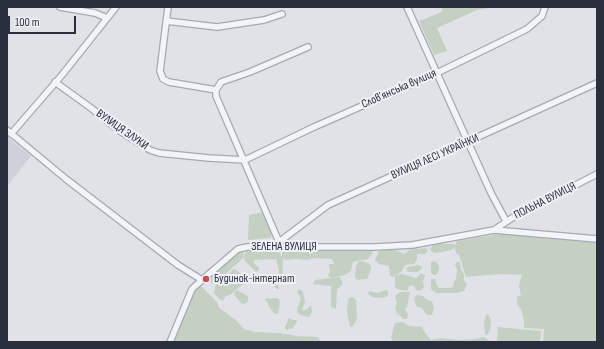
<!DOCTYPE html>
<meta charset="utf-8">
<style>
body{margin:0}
#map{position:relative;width:604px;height:349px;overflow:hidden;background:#e0e2e8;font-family:"Sofia Sans Condensed",sans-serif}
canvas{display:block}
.frame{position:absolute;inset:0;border:8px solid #2a2f3e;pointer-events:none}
.scale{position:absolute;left:8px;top:16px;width:68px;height:18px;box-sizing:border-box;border:2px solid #2a2f3e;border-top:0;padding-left:5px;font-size:12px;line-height:14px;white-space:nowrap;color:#2a2f3e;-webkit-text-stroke:3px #f0f1f6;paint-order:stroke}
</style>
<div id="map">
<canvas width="604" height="349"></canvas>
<div class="frame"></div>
<div class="scale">100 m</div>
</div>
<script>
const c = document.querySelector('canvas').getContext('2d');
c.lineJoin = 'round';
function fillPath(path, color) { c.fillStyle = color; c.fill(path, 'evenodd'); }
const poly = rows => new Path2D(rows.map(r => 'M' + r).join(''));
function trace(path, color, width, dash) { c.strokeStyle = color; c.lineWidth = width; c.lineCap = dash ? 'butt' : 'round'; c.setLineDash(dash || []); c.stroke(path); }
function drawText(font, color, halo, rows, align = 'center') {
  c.font = font + ' "Sofia Sans Condensed",sans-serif'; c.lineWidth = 4; c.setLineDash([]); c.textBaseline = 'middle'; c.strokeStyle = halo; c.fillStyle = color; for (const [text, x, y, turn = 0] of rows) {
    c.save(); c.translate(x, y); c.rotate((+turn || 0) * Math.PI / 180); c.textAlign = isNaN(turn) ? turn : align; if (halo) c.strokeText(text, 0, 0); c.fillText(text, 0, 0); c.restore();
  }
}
fillPath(poly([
 [7,137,31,156,7,186]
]), '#cfd1da');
fillPath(poly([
 [442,7,495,7,477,10,437,28,447,51,434,55,419,21,442,12],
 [263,212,272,233,271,238,248,240,249,215],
 [501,234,597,243,597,342,543,342,544,329,524,328,524,320,521,309,517,304,517,297,521,295,519,286,522,275,502,274,466,277,459,255,456,253,455,248,451,250,437,253,434,253,430,250,433,244,455,244,455,246,457,241],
 [294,248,337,250,372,250,373,252,368,259,353,262,351,271,345,275,331,278,328,276,330,271,329,267,329,264,334,264,332,259,314,258,307,260,296,259,285,260,283,258,282,282,279,277,279,271,276,259,254,260,254,263,259,268,259,270,256,272,245,261,244,257,219,280,225,280,232,270,235,269,243,276,246,283,243,284,230,295,226,296,223,300,221,300,214,294,215,287,218,281,213,284,209,280,208,277,239,250,243,252,244,256,247,251,251,250,259,251,265,250,278,251,282,257,282,252,285,249],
 [387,248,392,248,404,254,412,248,418,249,426,248,428,251,425,254,417,254,417,260,414,264,405,265,402,271,393,277,390,276,389,266,379,264,375,260,379,251],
 [362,261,370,264,371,269,367,279,358,280,355,277,356,266,358,262],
 [435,261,439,265,439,270,436,275,434,275,431,273,431,262],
 [457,262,460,262,461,270,464,274,464,280,467,284,464,291,457,293,436,293,431,289,431,279,435,279,437,286,439,288,449,288,453,287,454,282,456,279,457,270,455,264],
 [417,265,422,266,421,269,418,272,408,272,406,268,408,267],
 [421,273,425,275,423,282,424,287,420,291,416,290,413,285,409,286,407,291,397,289,395,288,395,276,401,274,416,278],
 [265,274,273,280,279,287,279,289,277,289,262,277,263,275],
 [340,277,342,282,342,285,337,289,336,309,331,307,331,286,313,284,315,280],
 [200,285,217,302,219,308,236,320,244,329,255,332,280,333,297,336,318,337,321,342,173,342,194,291],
 [299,289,303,292,305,302,302,310,306,310,311,305,312,312,309,317,300,315,297,312,299,303,301,299,297,292],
 [237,290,248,296,248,301,246,303,242,304,235,296,234,293],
 [386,290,388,292,388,296,382,298,372,297,369,295,368,293,370,291,378,293],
 [400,292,410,292,407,307,405,309,408,314,407,319,403,319,401,316,397,314,396,311,395,307,397,303,395,296],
 [417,295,423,296,427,300,432,301,434,308,432,315,427,315,422,308,416,306,414,298],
 [353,297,356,300,357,319,353,326,350,327,347,312,348,300,349,298],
 [267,298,270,299,274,298,279,299,280,304,278,313,275,314,271,310,267,302,265,299],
 [488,314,491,320,490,331,487,335,485,334,484,323,486,315],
 [289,318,293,320,297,320,297,322,292,329,289,328,287,331,285,327],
 [403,322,409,326,422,327,426,334,431,340,441,338,458,340,475,339,484,337,491,342,393,342,391,337,395,323],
 [498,327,541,331,540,342,497,342]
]), '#c4d1c2');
const street = poly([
 [60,7,95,13,107,18],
 [168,7,160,71,163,79,169,82,216,90],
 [407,7,491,193,506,221],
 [166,21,217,27,264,20,282,14],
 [55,82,91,108,120,131,150,150,159,153,209,158,245,160,314,127,437,73,527,29,542,16,545,7],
 [216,90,216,96,279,242],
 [216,90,221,82,250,72,308,47],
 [7,130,66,179,178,265,202,280],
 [11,134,62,75,116,7],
 [494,230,512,218,597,174],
 [277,247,279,242,328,205,597,83],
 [170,342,192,289,202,280,238,249,247,247,375,247,412,245,494,230,597,239]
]);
trace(street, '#a6a9b2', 8);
trace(street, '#f3f4f7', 5.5);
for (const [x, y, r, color] of [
 [206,279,4,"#c35052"]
]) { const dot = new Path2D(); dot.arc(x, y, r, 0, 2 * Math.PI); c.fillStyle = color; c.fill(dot); trace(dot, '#f0f1f6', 1.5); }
drawText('12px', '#2a2f3e', '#f0f1f6', [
 ["Словʼянська вулиця",399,89,-24],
 ["ВУЛИЦЯ ЗЛУКИ",122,130,35],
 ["ВУЛИЦЯ ЛЕСІ УКРАЇНКИ",435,157,-24],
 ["ПОЛЬНА ВУЛИЦЯ",545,201,-27],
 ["ЗЕЛЕНА ВУЛИЦЯ",284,247]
]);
drawText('12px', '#2a2f3e', '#f0f1f6', [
 ["Будинок-інтернат",214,279]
], 'left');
</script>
